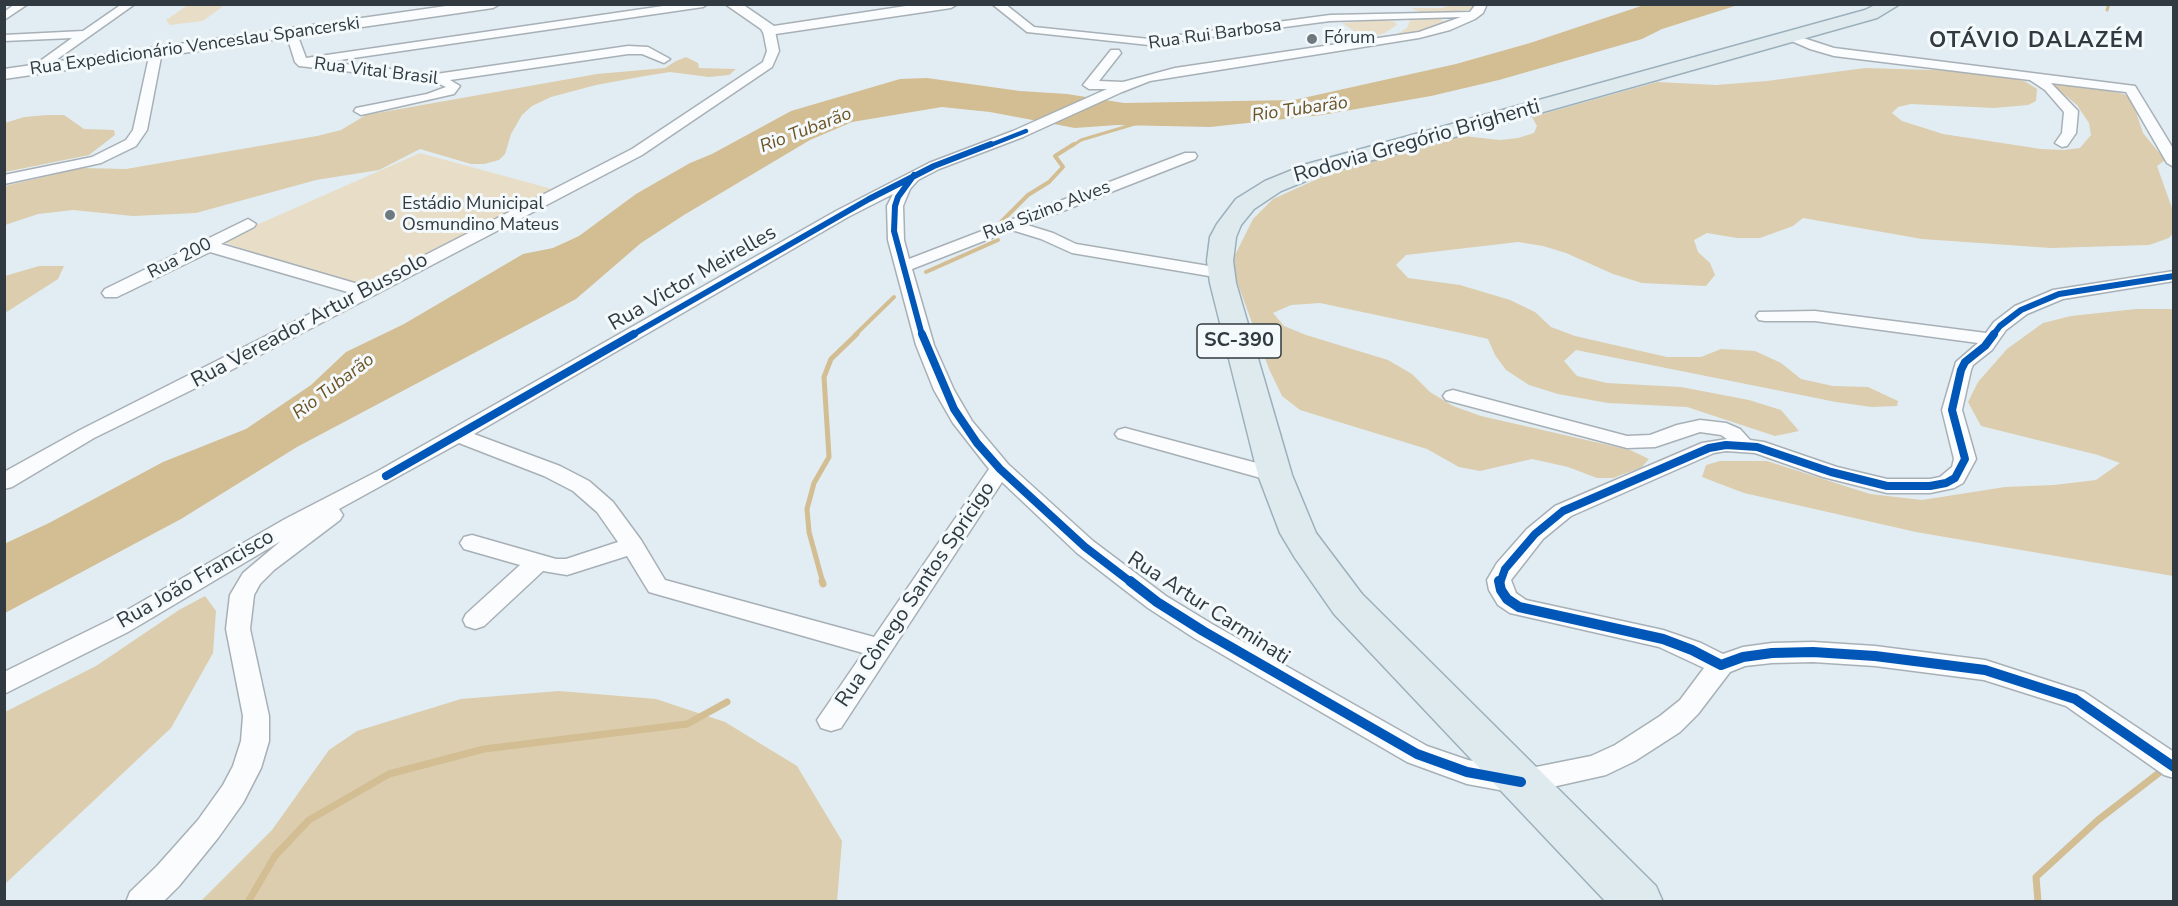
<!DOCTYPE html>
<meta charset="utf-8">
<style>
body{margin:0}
#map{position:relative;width:2178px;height:906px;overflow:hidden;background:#e2edf3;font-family:"Nunito Sans",sans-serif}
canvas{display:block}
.frame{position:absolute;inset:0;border:6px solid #303a40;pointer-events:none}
</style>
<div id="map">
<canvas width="2178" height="906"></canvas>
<div class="frame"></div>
</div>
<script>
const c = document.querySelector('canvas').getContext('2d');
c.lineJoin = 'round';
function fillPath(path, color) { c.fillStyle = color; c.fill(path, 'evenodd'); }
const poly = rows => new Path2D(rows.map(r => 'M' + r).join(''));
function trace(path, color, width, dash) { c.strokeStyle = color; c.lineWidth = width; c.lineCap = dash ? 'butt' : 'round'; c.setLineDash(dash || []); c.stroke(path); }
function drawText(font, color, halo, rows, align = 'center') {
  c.font = font + ' "Nunito Sans",sans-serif'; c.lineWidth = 6; c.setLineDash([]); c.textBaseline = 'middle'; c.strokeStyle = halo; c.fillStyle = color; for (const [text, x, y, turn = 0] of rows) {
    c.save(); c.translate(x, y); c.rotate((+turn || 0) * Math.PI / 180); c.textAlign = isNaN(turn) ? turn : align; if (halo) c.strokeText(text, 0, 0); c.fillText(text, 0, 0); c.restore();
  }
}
fillPath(poly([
 [188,5,188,4,225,5,203,21,170,25,166,20],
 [1452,5,1474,5,1474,10,1422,13,1411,8,1442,8],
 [1437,17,1445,22,1416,33,1394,36,1407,28,1411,18],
 [1384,20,1395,22,1397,25,1385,33,1366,39,1342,23],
 [420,153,552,189,359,288,220,241]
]), '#e8dec8');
fillPath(poly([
 [686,57,698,63,699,68,736,69,729,75,709,77,670,72,645,76,596,85,551,97,532,106,522,115,511,134,505,154,499,160,484,164,471,164,420,149,379,170,316,180,196,213,133,216,73,210,38,214,5,225,5,186,82,168,126,169,317,136,341,130,366,115,597,74,665,68,676,61],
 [1865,68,1964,71,2005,76,2026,82,2037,89,2036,101,2028,105,1994,108,1911,104,1898,107,1892,113,1902,121,1943,134,2041,149,2064,150,2080,148,2091,135,2089,123,2077,105,2050,83,2084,86,2124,94,2132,100,2143,133,2165,160,2157,166,2173,211,2173,233,2169,238,2149,245,2051,248,1922,239,1803,218,1793,226,1760,238,1737,238,1707,233,1694,240,1698,252,1710,263,1715,275,1706,286,1642,283,1613,274,1566,253,1543,246,1518,242,1406,255,1396,265,1408,278,1460,285,1510,300,1535,312,1551,327,1575,336,1667,357,1701,357,1721,349,1755,351,1781,363,1801,379,1833,386,1868,387,1898,401,1897,406,1872,407,1836,402,1576,350,1564,361,1577,376,1607,383,1681,387,1749,400,1781,410,1799,431,1775,436,1687,407,1608,403,1558,394,1529,385,1506,370,1495,355,1488,339,1475,336,1320,303,1291,305,1273,313,1284,326,1306,335,1388,360,1412,374,1430,392,1453,406,1481,416,1630,450,1649,459,1642,467,1613,478,1597,478,1568,467,1532,459,1480,471,1459,467,1427,449,1300,410,1282,396,1269,369,1233,271,1234,257,1253,219,1273,199,1324,176,1379,158,1463,136,1500,140,1518,138,1534,133,1537,126,1532,117,1657,82,1716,85,1767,81],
 [47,115,64,115,84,129,114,130,115,135,89,155,5,172,5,123,24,117],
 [39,266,64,266,58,279,5,313,5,276],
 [2136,309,2173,309,2173,576,1916,532,1744,493,1702,477,1706,465,1720,461,1767,461,1870,494,1922,500,2005,487,2054,485,2096,480,2120,463,2098,455,1981,426,1968,402,1978,382,2007,349,2043,323,2071,316],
 [205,596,216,611,213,653,171,728,5,884,5,712,96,666,179,610],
 [559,691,656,699,725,722,797,766,842,841,837,901,201,901,272,830,329,750,357,731,461,699]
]), '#dbcdad');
fillPath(poly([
 [1644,5,1738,5,1662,29,1642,39,1499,80,1431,96,1322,115,1210,127,1117,125,1075,128,990,112,942,107,852,122,810,140,684,215,641,243,576,299,297,447,181,519,5,613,4,544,49,523,163,462,246,429,311,385,346,352,404,324,523,254,553,248,579,236,636,194,690,163,712,154,791,111,900,79,927,78,1020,91,1067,94,1124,103,1294,100,1456,64,1530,43]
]), '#d3bd92');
trace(poly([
 [2107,10,2109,4],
 [1072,146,1081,140,1138,123]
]), '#d3bd92', 3);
trace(poly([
 [999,224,1028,195,1049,182,1063,167,1055,156,1074,144],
 [926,272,998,240],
 [855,335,894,297]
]), '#d3bd92', 4);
trace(poly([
 [823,583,809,532,807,509,814,483,829,457,824,377,831,359,857,334]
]), '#d3bd92', 5);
trace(poly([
 [822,581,823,584],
 [248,902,275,856,309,820,389,774,484,749,687,724,727,702],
 [2038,902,2036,877,2098,820,2164,769]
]), '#d3bd92', 7);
const minor = poly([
 [15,4,28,4,4,20,4,12,15,4],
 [122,4,135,4,39,72,31,72,29,69,72,38,4,41,4,35,83,31,122,4],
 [677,4,708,4,703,7,326,62,436,74,628,46,648,47,670,59,664,63,642,54,628,54,450,80,460,86,454,94,361,115,354,111,356,108,427,94,446,87,433,81,299,66,295,62,286,33,288,31,296,31,306,58,677,4],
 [992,4,1005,4,1034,27,1149,39,1330,15,1470,12,1476,4,1487,4,1483,13,1475,19,1450,30,1419,38,1150,81,1122,92,1023,137,939,169,918,180,910,189,903,206,904,240,909,259,1185,153,1195,153,1197,156,1195,159,1027,225,1053,233,1076,244,1227,269,1229,273,1227,277,1221,278,1072,253,1041,239,1012,230,912,269,934,345,954,390,972,421,1008,464,1093,541,1166,596,1212,624,1427,746,1468,760,1521,770,1591,756,1615,745,1660,716,1680,700,1704,668,1659,647,1510,613,1498,605,1489,590,1487,580,1497,563,1527,529,1555,506,1702,443,1727,439,1721,435,1700,432,1655,447,1627,448,1446,400,1443,396,1446,392,1453,390,1627,436,1650,435,1677,425,1700,420,1726,423,1740,429,1750,440,1764,442,1837,467,1887,479,1930,479,1940,477,1952,467,1954,459,1942,410,1956,362,1978,343,1815,321,1765,321,1759,320,1756,316,1759,312,1815,311,1986,333,1994,322,2015,306,2053,290,2174,271,2174,281,2063,299,2027,314,2006,330,1992,350,1973,365,1971,370,1962,410,1976,459,1963,483,1954,488,1930,493,1887,493,1823,477,1755,453,1726,451,1714,453,1571,516,1543,539,1511,580,1516,593,1526,600,1663,630,1701,643,1723,654,1743,647,1772,643,1813,642,1875,646,1985,660,2084,692,2174,752,2174,778,2164,775,2066,706,1984,680,1875,666,1813,662,1772,663,1745,666,1730,672,1698,714,1680,732,1635,761,1606,775,1521,794,1467,784,1407,762,1194,638,1148,608,1077,553,1002,482,841,728,831,731,821,728,817,720,863,653,649,592,627,556,567,575,543,571,484,626,475,629,466,626,463,620,466,614,520,565,464,549,460,543,464,537,472,535,556,559,566,559,618,542,597,512,573,491,544,476,459,443,339,509,343,515,340,520,274,570,260,584,254,595,250,629,269,716,269,741,261,768,243,803,218,838,179,886,163,902,126,902,130,892,157,866,198,820,223,785,233,766,241,741,243,716,226,629,230,595,243,573,281,541,128,632,4,694,4,672,110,620,285,519,378,471,836,211,929,163,1013,131,1107,89,1089,89,1083,85,1111,50,1119,50,1121,53,1099,81,1123,82,1175,68,1419,32,1461,17,1330,21,1149,45,1027,32,992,4],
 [893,194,887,206,888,240,916,345,934,390,953,423,989,469,874,637,665,580,641,540,613,502,589,481,560,466,474,434,848,217,893,194],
 [769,28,775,31,779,51,772,67,642,155,214,379,94,438,12,487,4,489,4,472,80,430,351,293,210,252,117,297,105,297,102,293,105,289,248,219,256,224,254,227,221,244,365,286,632,149,763,62,767,51,763,31,769,28],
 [1791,34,1834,48,2135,86,2174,150,2174,167,2167,163,2126,92,2051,83,2078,111,2076,133,2067,146,2062,147,2055,143,2062,133,2064,112,2045,90,2030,80,1834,56,1810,49,1787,39,1787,35,1791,34],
 [156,48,162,52,147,130,136,146,101,163,4,184,4,175,92,157,126,140,133,130,150,52,156,48],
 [1125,428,1283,470,1286,475,1283,480,1275,482,1118,438,1115,434,1118,430,1125,428]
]);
const tertiary = poly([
 [460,4,500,4,493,8,4,79,4,69,460,4],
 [725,4,742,4,774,26,919,4,958,4,951,8,769,35,764,34,761,29,725,4]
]);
const primary = poly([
 [1877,4,1900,4,1877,18,1323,174,1281,191,1254,209,1241,225,1236,237,1233,261,1236,283,1292,475,1316,533,1362,594,1656,886,1663,902,1606,902,1334,614,1295,558,1280,533,1258,475,1210,283,1207,261,1210,237,1217,224,1236,199,1265,181,1307,164,1865,10,1877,4]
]);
trace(minor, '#a7b0b6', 3);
trace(tertiary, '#a7b0b6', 3);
trace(primary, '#9cb0bb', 3);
fillPath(minor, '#fbfcfd');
fillPath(tertiary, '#fbfcfd');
fillPath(primary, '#dfeaef');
trace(poly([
 [988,146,1026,131]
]), '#0057b8', 4.5);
trace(poly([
 [914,175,898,197,895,206,894,231,922,335],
 [632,335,869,199,934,166,991,144],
 [1993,335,2000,326,2021,310,2059,294,2174,276]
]), '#0057b8', 6);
trace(poly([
 [922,334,954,409,977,443,1000,469,1085,547,1132,583],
 [386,476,634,334],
 [1500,583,1505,569,1535,534,1563,511,1709,448,1726,445,1757,447,1831,472,1887,486,1930,486,1946,483,1955,478,1965,459,1952,410,1961,370,1965,362,1985,346,1994,334]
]), '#0057b8', 8);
trace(poly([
 [1130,581,1157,602,1203,631,1417,754,1467,772,1521,782],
 [1499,581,1501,590,1507,599,1519,607,1663,639,1692,650,1721,665,1743,657,1772,653,1813,652,1875,656,1985,670,2075,699,2174,767]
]), '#0057b8', 10);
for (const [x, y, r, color] of [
 [1312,39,6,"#6e797f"],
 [390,215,6,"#6e797f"]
]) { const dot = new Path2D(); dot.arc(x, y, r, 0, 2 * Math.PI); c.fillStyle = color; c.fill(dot); trace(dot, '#f4f9fc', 2); }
drawText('18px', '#303a40', '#f4f9fc', [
 ["Rua Rui Barbosa",1215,35,-8],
 ["Rua Expedicionário Venceslau Spancerski",195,47,-8],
 ["Rua Vital Brasil",376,72,7],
 ["Rua Sizino Alves",1047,211,-21],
 ["Rua 200",180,259,-27]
]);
drawText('18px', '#303a40', '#f4f9fc', [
 ["Fórum",1324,39],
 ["Estádio Municipal",402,205],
 ["Osmundino Mateus",402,226]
], 'left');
drawText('italic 18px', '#6d5323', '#f4f9fc', [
 ["Rio Tubarão",1300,110,-8],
 ["Rio Tubarão",806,131,-21],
 ["Rio Tubarão",334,387,-37]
]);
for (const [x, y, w] of [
 [1239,341,84]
]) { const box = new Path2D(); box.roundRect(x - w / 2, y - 17, w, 34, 4.5); c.fillStyle = '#f4f9fc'; c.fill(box); trace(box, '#303a40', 1.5); }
drawText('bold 20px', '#303a40', null, [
 ["SC-390",1239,341]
]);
drawText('21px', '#303a40', '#f4f9fc', [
 ["Rodovia Gregório Brighenti",1417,142,-16],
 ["Rua Victor Meirelles",693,279,-30],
 ["Rua Vereador Artur Bussolo",310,321,-28],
 ["Rua João Francisco",196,580,-30],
 ["Rua Cônego Santos Spricigo",916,595,-56],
 ["Rua Artur Carminati",1208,609,33]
]);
c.letterSpacing = '1.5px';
drawText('bold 22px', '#303a40', '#f4f9fc', [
 ["OTÁVIO DALAZÉM",2037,42]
]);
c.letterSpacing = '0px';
</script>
